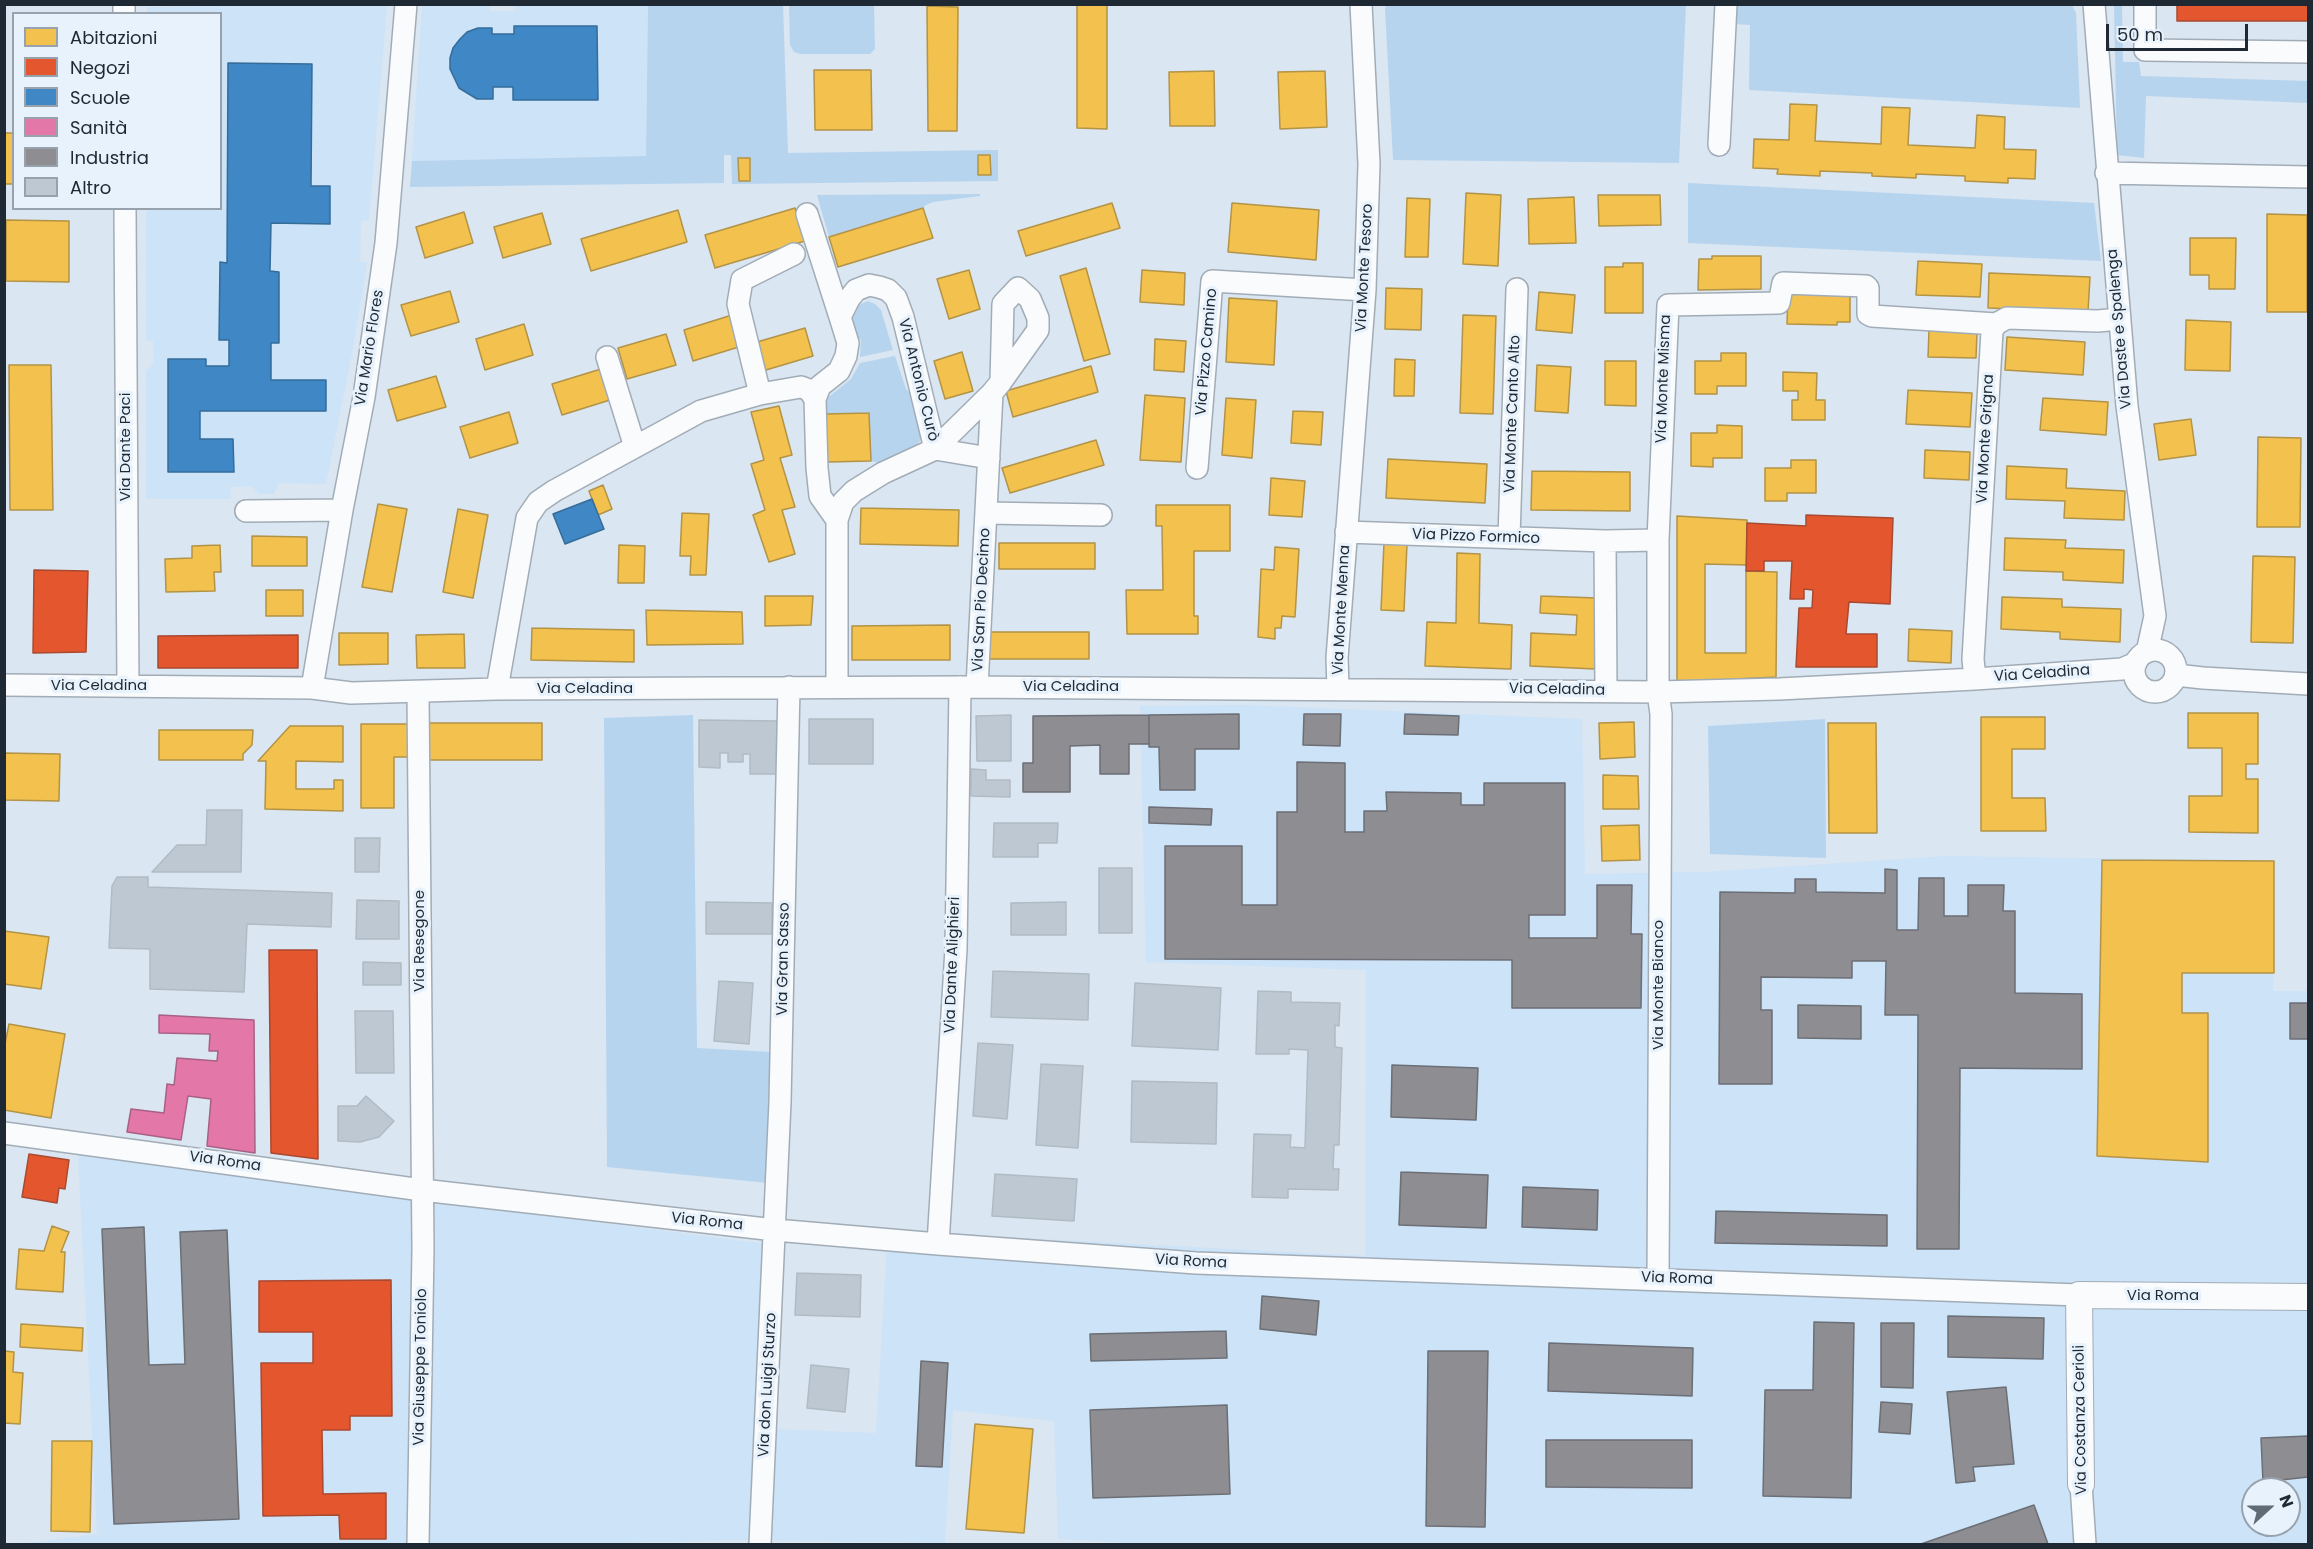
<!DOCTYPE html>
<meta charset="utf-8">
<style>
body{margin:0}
#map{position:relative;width:2313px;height:1549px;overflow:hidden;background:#dae6f1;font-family:Poppins,sans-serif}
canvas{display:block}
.frame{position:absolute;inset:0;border:6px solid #1f2933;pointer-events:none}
.legend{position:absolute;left:12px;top:12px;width:210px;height:198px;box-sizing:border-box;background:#e7f2fc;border:2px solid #97a2ac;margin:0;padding:8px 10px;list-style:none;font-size:18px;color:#1f2933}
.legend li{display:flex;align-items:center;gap:12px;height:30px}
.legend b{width:30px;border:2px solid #97a2ac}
.north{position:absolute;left:2241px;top:1477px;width:60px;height:60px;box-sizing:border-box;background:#e7f2fc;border:2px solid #97a2ac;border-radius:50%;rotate:69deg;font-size:16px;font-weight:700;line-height:24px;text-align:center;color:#1f2933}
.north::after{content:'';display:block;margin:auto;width:21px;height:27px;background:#606b76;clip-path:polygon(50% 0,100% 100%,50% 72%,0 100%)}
.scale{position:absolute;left:2106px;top:24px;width:142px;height:27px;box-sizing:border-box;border:3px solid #1f2933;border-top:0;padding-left:8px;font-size:18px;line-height:21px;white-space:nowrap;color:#1f2933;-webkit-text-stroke:4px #e7f2fc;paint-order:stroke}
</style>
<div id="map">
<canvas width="2313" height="1549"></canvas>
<div class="frame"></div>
<ul class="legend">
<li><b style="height:16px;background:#f2c14e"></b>Abitazioni</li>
<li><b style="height:16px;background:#e4572e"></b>Negozi</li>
<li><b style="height:16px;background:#3f88c5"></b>Scuole</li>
<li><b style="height:16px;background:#e377a8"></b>Sanità</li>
<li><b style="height:16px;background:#8d8d92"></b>Industria</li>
<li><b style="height:16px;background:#bec8d2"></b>Altro</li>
</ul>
<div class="north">N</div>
<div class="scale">50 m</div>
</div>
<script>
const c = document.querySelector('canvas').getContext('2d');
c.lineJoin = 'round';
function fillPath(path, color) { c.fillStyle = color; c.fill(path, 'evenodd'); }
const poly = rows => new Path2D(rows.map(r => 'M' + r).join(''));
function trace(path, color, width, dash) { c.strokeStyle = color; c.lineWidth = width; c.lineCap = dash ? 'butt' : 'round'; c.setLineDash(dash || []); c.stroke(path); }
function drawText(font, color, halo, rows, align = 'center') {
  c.font = font + ' Poppins,sans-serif'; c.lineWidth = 6; c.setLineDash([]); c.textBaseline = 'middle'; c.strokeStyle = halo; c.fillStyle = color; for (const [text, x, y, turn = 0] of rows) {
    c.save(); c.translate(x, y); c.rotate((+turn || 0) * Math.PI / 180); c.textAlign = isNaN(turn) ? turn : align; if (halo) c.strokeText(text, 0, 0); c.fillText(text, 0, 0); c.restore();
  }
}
fillPath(poly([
 [387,5,369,220,361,221,360,262,367,262,353,348,326,484,279,483,274,494,259,494,251,486,230,487,231,499,146,499,146,371,154,364,153,341,146,341,146,209,220,208,220,14,147,13,147,7],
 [422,5,489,5,490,11,515,11,515,5,648,5,646,156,412,161],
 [1244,705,1582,719,1585,874,1705,872,1947,856,2274,861,2273,991,2308,991,2308,1544,1147,1544,1058,1539,1054,1421,953,1410,945,1543,742,1540,570,1544,21,1544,97,1534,78,1155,782,1246,773,1429,876,1433,888,1228,1000,1237,1365,1256,1366,970,1146,962,1140,706],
 [2253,1489,2289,1489,2289,1525,2253,1525]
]), '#cce3f8');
fillPath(poly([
 [1388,4,1686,5,1679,163,1393,160,1385,8],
 [648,5,783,5,788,153,998,150,998,181,732,184,731,155,724,155,724,183,410,187,412,161,646,156],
 [789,5,874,5,875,49,870,54,800,54,794,52,790,45],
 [1736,5,2072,5,2076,13,2080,108,1749,90,1750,25,1735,24],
 [2114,5,2122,5,2123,62,2139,62,2141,76,2308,81,2308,103,2146,96,2144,158,2117,155],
 [1688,183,2094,203,2101,261,1688,243],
 [980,194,980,196,933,202,926,205,923,208,829,237,817,195],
 [868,301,875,304,881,310,893,350,860,357,861,339,855,339,848,314,856,306],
 [895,356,906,389,912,395,923,433,920,441,914,447,880,463,871,461,869,413,826,414,826,399,851,379,860,363],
 [693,715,697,1048,772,1052,768,1183,607,1167,604,718],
 [1825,719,1826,858,1710,854,1708,726]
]), '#b7d4ef');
const homes = poly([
 [1077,5,1107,5,1107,129,1077,128,1077,5],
 [927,6,958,7,957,131,928,131,927,6],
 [814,70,871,70,872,130,815,130,814,70],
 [1214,71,1215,126,1170,126,1169,72,1214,71],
 [1325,71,1327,127,1280,129,1278,72,1325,71],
 [1790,104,1817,105,1815,141,1881,144,1882,107,1910,108,1908,145,1975,148,1977,115,2005,117,2004,149,2036,150,2035,179,2008,178,2008,183,1965,181,1965,176,1916,174,1916,178,1872,176,1872,173,1820,171,1820,176,1777,174,1778,169,1753,168,1754,139,1789,140,1790,104],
 [4,133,14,133,14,184,4,184,4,133],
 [978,155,990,155,991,175,978,175,978,155],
 [738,158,750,158,750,181,739,181,738,158],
 [1466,193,1501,195,1498,266,1463,264,1466,193],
 [1598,195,1660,195,1661,225,1599,226,1598,195],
 [1574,197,1576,243,1529,244,1528,199,1574,197],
 [1407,198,1430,199,1428,257,1405,257,1407,198],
 [1112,203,1120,228,1026,256,1018,231,1112,203],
 [1232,203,1319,210,1316,260,1228,252,1232,203],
 [795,208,805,241,715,268,705,235,795,208],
 [923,208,933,238,838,267,829,237,923,208],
 [678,210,687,242,591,271,581,239,678,210],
 [464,212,473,243,425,258,416,227,464,212],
 [542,213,551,244,503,258,494,227,542,213],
 [2267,214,2307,215,2307,312,2267,312,2267,214],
 [6,220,69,221,69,282,6,281,6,220],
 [2190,238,2236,238,2235,289,2209,289,2209,275,2190,275,2190,238],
 [1712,256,1761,256,1761,289,1698,290,1699,259,1712,259,1712,256],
 [1918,261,1982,264,1980,297,1916,295,1918,261],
 [1623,263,1643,263,1643,313,1605,313,1605,267,1623,267,1623,263],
 [1086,268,1110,354,1084,361,1060,276,1086,268],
 [969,270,980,309,949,319,937,279,969,270],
 [1142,270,1185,273,1184,305,1140,302,1142,270],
 [1989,273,2090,277,2088,312,1988,308,1989,273],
 [1386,288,1422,289,1421,330,1385,329,1386,288],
 [1850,290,1850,322,1837,322,1837,325,1787,324,1788,292,1850,290],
 [450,291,459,322,411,336,401,305,450,291],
 [1539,292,1575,295,1572,333,1536,330,1539,292],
 [1229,298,1277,301,1274,365,1226,362,1229,298],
 [732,315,742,346,693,361,684,330,732,315],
 [1463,315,1496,316,1493,414,1460,413,1463,315],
 [2186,320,2231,322,2230,371,2185,370,2186,320],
 [524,324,533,355,485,370,476,339,524,324],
 [805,328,813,356,766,370,757,342,805,328],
 [1929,330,1977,332,1976,358,1928,357,1929,330],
 [666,334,676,365,627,379,618,348,666,334],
 [2007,337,2085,342,2083,375,2005,370,2007,337],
 [1155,339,1186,341,1184,372,1154,370,1155,339],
 [962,352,973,391,945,399,934,361,962,352],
 [1721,353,1746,353,1746,386,1717,386,1717,394,1695,394,1695,361,1721,361,1721,353],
 [1395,359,1415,360,1414,396,1394,396,1395,359],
 [1605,361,1636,361,1636,406,1605,405,1605,361],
 [9,365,51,365,53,510,10,510,9,365],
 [1537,365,1571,367,1568,413,1535,411,1537,365],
 [1091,366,1098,392,1013,417,1006,391,1091,366],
 [601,369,610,400,562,415,552,384,601,369],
 [1783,372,1817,373,1816,400,1825,400,1825,420,1792,420,1792,400,1798,400,1798,391,1783,391,1783,372],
 [436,376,446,407,397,421,388,390,436,376],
 [1908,390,1972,393,1970,427,1906,424,1908,390],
 [1145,395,1185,398,1181,462,1140,460,1145,395],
 [1226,398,1256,400,1252,458,1222,455,1226,398],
 [2043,398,2108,402,2106,435,2040,430,2043,398],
 [779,406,792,455,780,458,795,507,782,510,795,554,769,562,753,515,765,510,751,464,764,460,751,412,779,406],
 [1293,411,1323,412,1321,445,1291,443,1293,411],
 [509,412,518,443,470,458,460,427,509,412],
 [869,413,871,461,827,462,826,414,869,413],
 [2191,419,2196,455,2159,460,2154,424,2191,419],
 [1717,425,1742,426,1742,458,1713,458,1713,467,1691,466,1691,433,1717,433,1717,425],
 [2258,437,2301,438,2300,527,2257,527,2258,437],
 [1096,440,1104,465,1010,493,1002,468,1096,440],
 [1925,450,1970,452,1969,480,1924,478,1925,450],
 [1388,459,1487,464,1485,503,1386,498,1388,459],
 [1791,460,1816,460,1816,493,1787,493,1787,501,1765,501,1765,468,1791,468,1791,460],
 [2007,466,2067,469,2066,488,2125,491,2124,520,2064,518,2065,501,2006,499,2007,466],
 [1532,471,1630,472,1630,511,1531,510,1532,471],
 [1271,478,1305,481,1302,517,1269,515,1271,478],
 [603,485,612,509,598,515,589,491,603,485],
 [378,504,407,509,392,592,362,587,378,504],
 [1156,505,1230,505,1230,551,1194,551,1194,616,1198,616,1198,634,1127,634,1126,590,1163,590,1162,526,1156,526,1156,505],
 [861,508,959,510,958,546,860,544,861,508],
 [458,509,488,515,473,598,443,592,458,509],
 [682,513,709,514,706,575,690,575,691,556,680,556,682,513],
 [1677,516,1747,520,1747,565,1705,564,1705,653,1746,653,1746,571,1777,572,1776,677,1677,682,1677,516],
 [252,536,307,537,307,566,252,566,252,536],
 [2005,538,2066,540,2065,548,2124,550,2123,583,2063,580,2063,572,2004,570,2005,538],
 [999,543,1095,543,1095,569,999,569,999,543],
 [1384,543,1407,544,1404,611,1381,610,1384,543],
 [220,545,221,572,214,572,215,591,166,592,165,559,192,558,192,546,220,545],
 [619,545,645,546,644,583,618,583,619,545],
 [1275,547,1299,549,1295,617,1282,616,1281,628,1275,628,1275,639,1258,637,1261,569,1274,570,1275,547],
 [1457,553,1480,554,1479,623,1512,625,1511,669,1425,666,1427,622,1456,623,1457,553],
 [2253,556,2295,557,2293,643,2251,642,2253,556],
 [266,590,303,590,303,616,266,616,266,590],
 [765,596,813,596,811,625,765,626,765,596],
 [1541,596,1597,598,1595,669,1530,666,1531,633,1576,635,1577,615,1540,613,1541,596],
 [2002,597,2062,599,2062,607,2121,609,2120,642,2060,639,2060,632,2001,629,2002,597],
 [646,610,742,612,743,644,647,645,646,610],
 [950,625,950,660,852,660,852,626,950,625],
 [532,628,634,630,634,662,531,660,532,628],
 [1909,629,1952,631,1951,663,1908,661,1909,629],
 [988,632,1089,632,1089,659,988,659,988,632],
 [339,633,388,633,388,664,339,665,339,633],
 [464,634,465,668,417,668,416,635,464,634],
 [2188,713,2258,713,2258,764,2246,764,2246,779,2258,779,2258,833,2189,832,2189,796,2222,796,2222,748,2188,748,2188,713],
 [1981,717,2045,717,2045,749,2012,749,2012,798,2045,798,2046,831,1981,831,1981,717],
 [1634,722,1635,757,1600,759,1599,723,1634,722],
 [426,723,542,723,542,760,426,760,426,723],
 [1828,723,1876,723,1877,833,1829,833,1828,723],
 [361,724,409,724,410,757,394,757,394,808,361,808,361,724],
 [290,726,343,726,343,762,296,761,296,789,334,789,334,780,343,780,343,811,265,809,266,761,258,761,290,726],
 [159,730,253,730,252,745,243,754,243,760,159,760,159,730],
 [4,753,60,754,59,801,4,800,4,753],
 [1603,775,1638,776,1639,809,1603,809,1603,775],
 [1639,825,1640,860,1602,861,1601,826,1639,825],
 [2102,860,2274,861,2274,973,2182,973,2182,1013,2208,1013,2208,1162,2097,1156,2102,860],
 [4,931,49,937,41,989,4,984,4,931],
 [9,1024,65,1034,51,1118,4,1110,4,1049,9,1024],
 [52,1226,69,1232,61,1252,65,1252,63,1292,16,1289,19,1249,44,1251,52,1226],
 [21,1324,83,1328,82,1351,20,1347,21,1324],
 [4,1351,14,1352,13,1372,23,1373,20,1424,4,1423,4,1351],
 [975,1424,1033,1429,1024,1533,966,1529,975,1424],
 [52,1441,92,1441,90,1532,51,1531,52,1441]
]);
fillPath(homes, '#f2c14e');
trace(homes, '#b39346', 1.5);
const shops = poly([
 [2177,4,2308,4,2308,21,2177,21,2177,4],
 [1806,515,1893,518,1890,604,1849,602,1846,634,1877,634,1877,667,1796,667,1799,608,1812,608,1813,590,1804,589,1804,599,1790,599,1792,561,1764,561,1764,571,1746,571,1747,523,1806,526,1806,515],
 [34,570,88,571,86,652,33,653,34,570],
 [298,635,298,668,158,668,158,636,298,635],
 [269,950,317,950,318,1159,271,1153,269,950],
 [29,1154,69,1160,65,1189,59,1188,57,1203,22,1197,29,1154],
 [391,1280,392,1416,350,1416,350,1430,322,1430,323,1494,386,1493,386,1539,340,1539,339,1515,263,1516,261,1363,313,1363,313,1332,259,1332,259,1281,391,1280]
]);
fillPath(shops, '#e4572e');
trace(shops, '#a94930', 1.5);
const schools = poly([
 [514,26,597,26,598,100,513,100,513,87,493,87,493,99,477,99,459,88,450,69,450,58,453,48,460,39,467,32,478,28,492,28,492,34,514,34,514,26],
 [228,63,312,64,311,186,330,186,330,224,271,223,270,271,279,272,279,343,271,343,271,380,326,380,326,411,200,411,200,439,233,439,234,472,168,472,168,359,206,359,206,366,229,366,229,340,219,340,220,262,227,263,228,63],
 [592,499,604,529,565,544,553,514,592,499]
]);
fillPath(schools, '#3f88c5');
trace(schools, '#356c99', 1.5);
const health = poly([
 [159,1015,254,1020,255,1153,207,1146,211,1099,188,1096,181,1140,127,1132,131,1109,164,1113,167,1084,174,1085,177,1058,217,1061,218,1051,209,1051,210,1034,159,1033,159,1015]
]);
fillPath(health, '#e377a8');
trace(health, '#a86085', 1.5);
const industry = poly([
 [1239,714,1239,749,1195,749,1195,790,1160,790,1159,747,1149,747,1149,715,1239,714],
 [1304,714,1341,714,1340,746,1303,745,1304,714],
 [1405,714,1459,716,1458,735,1404,734,1405,714],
 [1149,715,1149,744,1129,744,1129,774,1100,774,1100,745,1070,746,1070,792,1023,792,1023,763,1033,763,1033,716,1149,715],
 [1297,762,1345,763,1345,832,1364,832,1364,811,1387,811,1386,792,1461,793,1461,805,1484,805,1484,783,1565,783,1565,915,1529,915,1529,938,1597,938,1597,885,1632,885,1631,934,1642,934,1641,1008,1512,1008,1512,960,1165,959,1165,846,1242,846,1242,905,1277,905,1277,812,1297,812,1297,762],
 [1149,807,1212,809,1211,825,1149,823,1149,807],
 [1885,869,1897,870,1897,930,1918,930,1919,878,1944,878,1944,916,1968,916,1968,885,2004,885,2003,911,2015,911,2015,993,2082,994,2082,1069,1960,1068,1959,1249,1917,1249,1918,1015,1885,1015,1886,961,1852,961,1852,978,1761,977,1761,1010,1772,1010,1772,1084,1719,1084,1720,892,1795,893,1795,879,1816,879,1816,892,1885,893,1885,869],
 [2290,1003,2308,1003,2308,1039,2290,1039,2290,1003],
 [1798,1005,1861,1006,1861,1039,1798,1038,1798,1005],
 [1392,1065,1478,1068,1476,1120,1391,1117,1392,1065],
 [1401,1172,1488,1175,1486,1228,1399,1225,1401,1172],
 [1523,1187,1598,1190,1597,1230,1522,1227,1523,1187],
 [1716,1211,1887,1215,1887,1246,1715,1243,1716,1211],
 [144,1227,149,1365,185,1364,180,1232,227,1230,239,1519,114,1524,102,1229,144,1227],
 [1262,1296,1319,1301,1316,1335,1260,1329,1262,1296],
 [1948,1316,2044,1318,2043,1359,1948,1357,1948,1316],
 [1814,1322,1854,1323,1851,1498,1763,1496,1765,1390,1813,1390,1814,1322],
 [1881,1323,1914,1323,1913,1388,1881,1387,1881,1323],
 [1226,1331,1227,1358,1091,1361,1090,1334,1226,1331],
 [1549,1343,1693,1348,1692,1396,1548,1391,1549,1343],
 [1428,1351,1488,1351,1485,1527,1426,1526,1428,1351],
 [921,1361,948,1363,942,1467,916,1466,921,1361],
 [2006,1387,2014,1464,1973,1467,1975,1481,1956,1483,1947,1392,2006,1387],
 [1881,1402,1912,1404,1910,1434,1879,1432,1881,1402],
 [1227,1405,1230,1494,1093,1498,1090,1410,1227,1405],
 [2308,1436,2308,1477,2263,1482,2261,1438,2308,1436],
 [1546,1440,1692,1440,1692,1488,1546,1487,1546,1440],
 [2034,1505,2048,1544,1921,1544,2034,1505]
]);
fillPath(industry, '#8d8d92');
trace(industry, '#6c6f76', 1.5);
const building = poly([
 [1011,715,1011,761,977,761,976,716,1011,715],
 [809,719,873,719,873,764,809,764,809,719],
 [699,720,779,721,778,774,750,774,750,754,743,754,743,762,728,762,728,753,720,753,720,768,699,767,699,720],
 [971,769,986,770,986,780,1010,780,1010,797,971,796,971,769],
 [207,810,242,810,241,872,152,872,177,845,206,845,207,810],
 [994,823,1058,823,1057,843,1038,843,1038,857,993,857,994,823],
 [355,838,380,838,379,872,355,872,355,838],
 [1099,868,1132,868,1132,933,1099,933,1099,868],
 [117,877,148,877,148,887,332,893,331,927,247,924,244,992,150,989,150,949,109,948,112,886,117,877],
 [357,900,399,901,399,939,356,939,357,900],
 [706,902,772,903,772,934,706,934,706,902],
 [1066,902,1066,935,1011,935,1011,903,1066,902],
 [363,962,401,963,401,985,363,985,363,962],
 [993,971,1089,974,1088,1020,991,1017,993,971],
 [719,981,753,983,749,1044,714,1041,719,981],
 [1135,983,1221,988,1218,1050,1132,1046,1135,983],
 [1258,991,1291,992,1291,1002,1340,1003,1339,1026,1335,1025,1335,1047,1342,1048,1339,1145,1334,1145,1333,1169,1339,1169,1338,1190,1288,1189,1288,1198,1252,1197,1254,1134,1291,1135,1290,1147,1305,1148,1308,1050,1289,1049,1289,1054,1256,1054,1258,991],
 [355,1011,393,1011,394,1073,356,1073,355,1011],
 [978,1043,1013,1045,1007,1119,973,1116,978,1043],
 [1041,1064,1083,1066,1078,1148,1036,1145,1041,1064],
 [1132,1081,1217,1083,1216,1144,1131,1142,1132,1081],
 [366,1096,394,1121,379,1137,360,1142,338,1141,338,1106,357,1106,366,1096],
 [995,1174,1077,1179,1074,1221,992,1216,995,1174],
 [797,1273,861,1275,860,1317,795,1315,797,1273],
 [811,1365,849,1369,845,1412,807,1408,811,1365]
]);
fillPath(building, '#bec8d2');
trace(building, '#b1bbc4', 1.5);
const minor = poly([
 [124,4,124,14],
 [2094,4,2127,406,2155,616,2147,652],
 [2145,4,2145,50,2308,52],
 [1719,145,1726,4],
 [2106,173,2308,177],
 [125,208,128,686],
 [807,214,840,317],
 [607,357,635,447],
 [760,394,738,304,742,280,794,254],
 [935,449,989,458],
 [1197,468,1212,281,1365,290],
 [246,511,342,510],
 [986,513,1101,515],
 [837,520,843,502,854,491,883,473,935,449,992,393,1001,382,1038,330,1038,318,1030,299,1018,288,1003,304,1001,382],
 [1346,532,1605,541,1658,540,1658,692,1661,714,1658,1279],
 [1509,538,1517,289],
 [1658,540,1668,305,1779,303,1783,283,1866,286,1868,288,1868,314,1872,316,1996,324],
 [1605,541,1606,690],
 '2134 671a21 21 0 1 1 42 0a21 21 0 1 1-42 0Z',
 [2176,675,2203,678,2308,684],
 [1975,679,1973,659,1992,331,1996,324,2007,318,2098,321,2119,319],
 [4,685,312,688,351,693,497,689,960,687,1658,692,1779,689,1975,679,2122,669,2136,663],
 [837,687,837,520,820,496,817,468,815,399,820,386,839,371,846,356,848,343,840,317,849,299,856,290,869,285,879,287,888,290,896,298,903,317,935,449],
 [977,687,992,393],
 [312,688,342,510,364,397,386,243,406,4],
 [1338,688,1337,658,1365,290,1369,164,1361,4],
 [497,689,527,518,538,502,554,491,701,411,760,394,801,387,809,390,815,399],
 [418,692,423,1249,418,1544],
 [4,1133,422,1190,775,1230,938,1244,1196,1263,2079,1295],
 [938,1244,956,949,960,687],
 [2081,1484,2085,1544],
 [760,1544,780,1102,789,687]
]);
const tertiary = poly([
 [2081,1484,2079,1295,2308,1297]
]);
trace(minor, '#a2acb6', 24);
trace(tertiary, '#a2acb6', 28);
trace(minor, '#f9fbfd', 21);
trace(tertiary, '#f9fbfd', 26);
drawText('15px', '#1f2933', '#e7f2fc', [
 ["Via Monte Tesoro",1365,268,-87],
 ["Via Daste e Spalenga",2120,329,-95],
 ["Via Mario Flores",370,348,-81],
 ["Via Pizzo Camino",1207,352,-85],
 ["Via Monte Misma",1664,379,-88],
 ["Via Antonio Curò",918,380,76],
 ["Via Monte Canto Alto",1513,414,-88],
 ["Via Monte Grigna",1986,439,-87],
 ["Via Dante Paci",126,447,-90],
 ["Via Pizzo Formico",1476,537,2],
 ["Via San Pio Decimo",982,600,-87],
 ["Via Monte Menna",1342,610,-87],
 ["Via Celadina",2042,674,-4],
 ["Via Celadina",99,686],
 ["Via Celadina",1071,687],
 ["Via Celadina",585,689],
 ["Via Celadina",1557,690,1],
 ["Via Resegone",420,941,-90],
 ["Via Gran Sasso",784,959,-89],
 ["Via Dante Alighieri",953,965,-88],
 ["Via Monte Bianco",1659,985,-90],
 ["Via Roma",225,1162,8],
 ["Via Roma",707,1222,6],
 ["Via Roma",1191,1262,3],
 ["Via Roma",1677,1279,2],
 ["Via Roma",2163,1296],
 ["Via Giuseppe Toniolo",421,1367,-89],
 ["Via don Luigi Sturzo",768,1385,-87],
 ["Via Costanza Cerioli",2081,1420,-91]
]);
</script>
